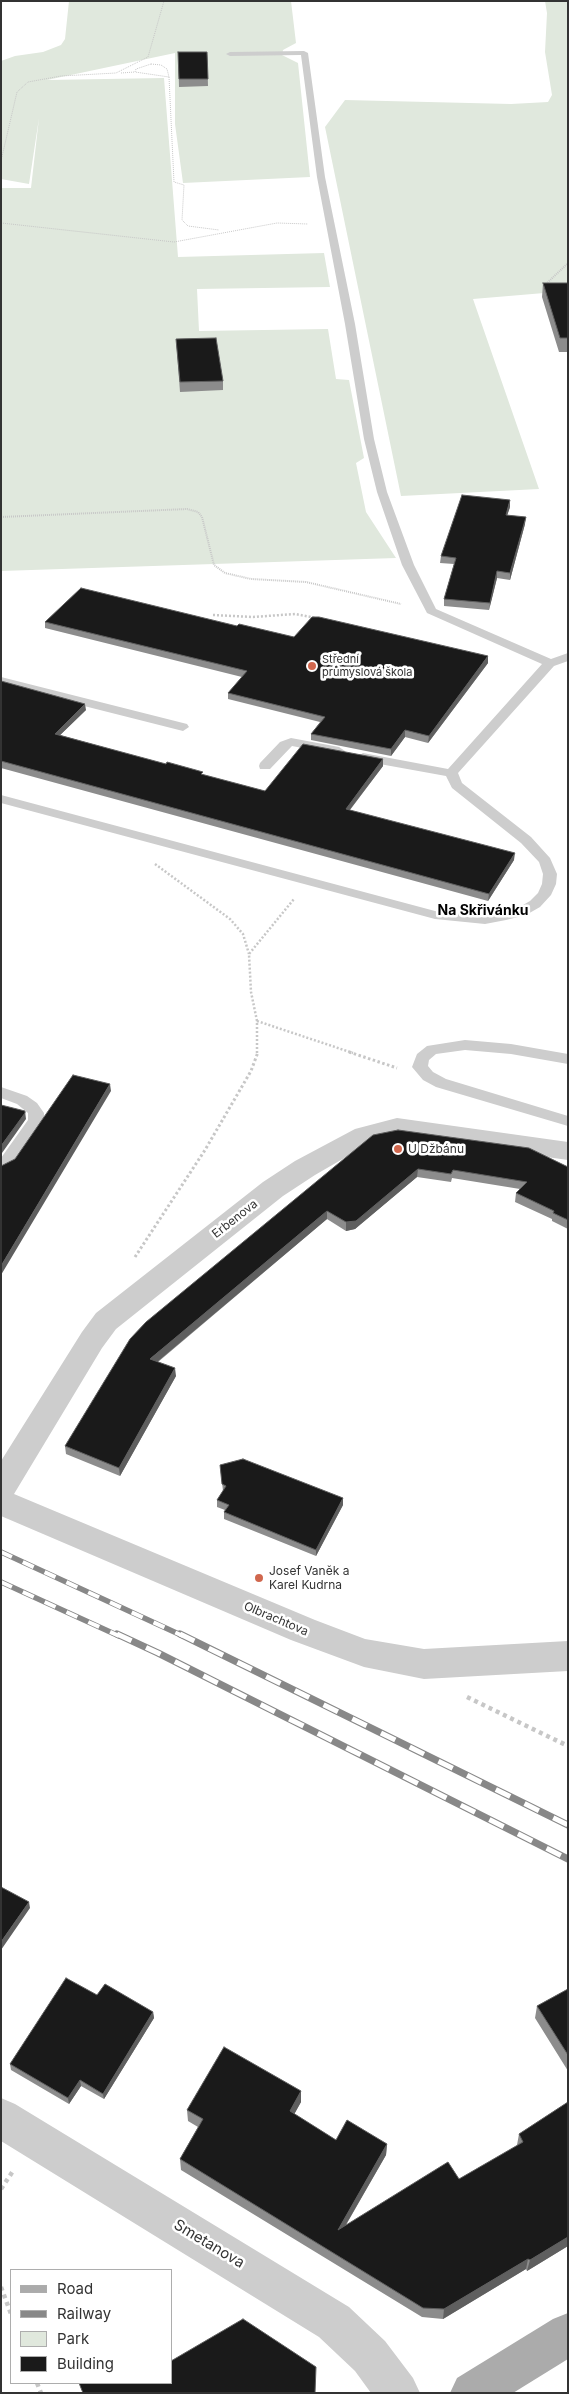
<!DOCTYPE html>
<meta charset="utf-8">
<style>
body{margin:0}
#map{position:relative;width:569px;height:2394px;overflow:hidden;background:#fff;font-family:Inter,sans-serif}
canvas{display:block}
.frame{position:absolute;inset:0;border:2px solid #333;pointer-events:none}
.legend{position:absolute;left:10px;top:2269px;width:162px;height:115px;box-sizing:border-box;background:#fff;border:1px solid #adadad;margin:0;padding:6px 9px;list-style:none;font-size:15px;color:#333}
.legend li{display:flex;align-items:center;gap:10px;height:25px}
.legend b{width:25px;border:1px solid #adadad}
</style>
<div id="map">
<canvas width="569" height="2394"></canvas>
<div class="frame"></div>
<ul class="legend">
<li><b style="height:6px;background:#ababab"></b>Road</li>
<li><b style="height:6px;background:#888"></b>Railway</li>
<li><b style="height:14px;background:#e0e8dd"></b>Park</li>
<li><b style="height:14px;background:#1a1a1a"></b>Building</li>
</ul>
</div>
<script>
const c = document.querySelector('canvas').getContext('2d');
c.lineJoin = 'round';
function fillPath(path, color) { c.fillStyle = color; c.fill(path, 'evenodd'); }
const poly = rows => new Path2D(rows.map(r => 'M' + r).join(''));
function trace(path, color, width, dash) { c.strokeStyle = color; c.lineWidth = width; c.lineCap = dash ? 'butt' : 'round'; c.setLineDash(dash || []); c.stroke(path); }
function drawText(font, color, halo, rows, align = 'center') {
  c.font = font + ' Inter,sans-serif'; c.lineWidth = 5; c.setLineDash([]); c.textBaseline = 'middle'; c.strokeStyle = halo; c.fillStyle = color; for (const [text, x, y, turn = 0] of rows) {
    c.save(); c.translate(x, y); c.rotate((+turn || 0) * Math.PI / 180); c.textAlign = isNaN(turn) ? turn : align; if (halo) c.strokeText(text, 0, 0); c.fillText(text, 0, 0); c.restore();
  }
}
fillPath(poly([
 [69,1,291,1,296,43,283,50,282,55,298,63,310,177,183,183,175,124,175,53,47,80,164,78,178,257,324,253,330,287,197,289,199,331,328,329,336,379,349,380,364,458,356,463,366,512,396,558,1,571,1,188,31,188,39,118,29,184,1,179,1,61,15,56,43,52,61,45,65,39],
 [545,1,568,1,568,291,473,299,539,489,401,496,325,127,345,100,511,104,548,102,552,95,545,52,547,13]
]), '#e0e8dd');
trace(poly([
 [151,64,161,65,167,69,169,77,135,72,136,69,151,64],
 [121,73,135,72],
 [169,77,174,182,184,185,182,220,188,226,219,230],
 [1,161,17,92,28,82,61,76,116,73,148,57,164,1],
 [1,223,174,242,277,223,308,224]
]), '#c7c7c7', 1, [1, 1]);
trace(poly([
 [546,284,568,263],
 [1,517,187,509,198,512,202,517,214,565,225,573,251,579,306,582,401,604]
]), '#c7c7c7', 2, [1, 1]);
trace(poly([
 [213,615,253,617,295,614,316,618],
 [155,864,230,919,243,934,249,954],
 [257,1021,353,1053],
 [257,1053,257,1021,251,992,249,954,294,899]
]), '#c7c7c7', 2.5, [2, 2]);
trace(poly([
 [349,1052,397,1068],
 [135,1257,205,1150,251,1071,258,1052]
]), '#c7c7c7', 3, [2.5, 2.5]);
trace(poly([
 [467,1697,568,1746],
 [1,2189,13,2171],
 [1,2287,11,2314],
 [37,2383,41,2393]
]), '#c7c7c7', 4.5, [4, 4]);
fillPath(poly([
 [304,51,308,53,325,177,355,324,374,439,387,492,414,565,436,609,551,659,568,653,568,661,554,666,458,773,462,783,531,837,550,858,557,874,556,884,551,895,540,907,526,915,506,920,485,924,435,919,1,803,1,795,435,911,485,916,505,912,516,909,530,901,538,893,542,884,543,874,539,862,521,843,452,788,446,776,363,761,357,757,363,753,448,769,542,664,427,613,402,565,377,492,364,439,345,324,317,177,301,55,230,56,226,54,230,52,304,51],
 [1,677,187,724,189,727,183,731,1,685,1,677],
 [291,738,339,747,345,751,339,755,292,746,270,769,260,769,259,766,260,763,280,742,291,738],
 [465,1040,511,1044,568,1054,568,1064,511,1054,465,1050,436,1054,429,1060,428,1066,433,1072,446,1079,568,1116,568,1126,436,1087,423,1080,412,1067,417,1054,427,1046,465,1040],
 [1,1087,27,1096,37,1103,44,1113,44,1121,14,1165,1,1173,1,1158,28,1120,28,1113,17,1104,1,1098,1,1087]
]), '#cdcdcd');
fillPath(poly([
 [397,1118,568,1142,568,1160,397,1136,372,1142,315,1175,283,1196,116,1329,102,1348,14,1494,315,1620,365,1639,424,1649,568,1641,568,1671,424,1679,364,1667,291,1640,1,1516,1,1461,82,1332,96,1313,263,1182,295,1161,355,1129,397,1118],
 [1,2098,15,2104,349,2307,385,2341,413,2378,420,2393,371,2393,355,2371,319,2337,1,2141,1,2098]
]), '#cdcdcd');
fillPath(poly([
 [568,2313,568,2359,513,2393,450,2393,457,2378,553,2319,568,2313]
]), '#ababab');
const railFar1 = poly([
 [1,1552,183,1636],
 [1,1582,119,1636]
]);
const rail = poly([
 [117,1634,158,1653,568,1859],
 [180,1634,568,1825]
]);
trace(railFar1, '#888', 5.5);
trace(rail, '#888', 7);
trace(railFar1, '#fff', 4, [12]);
trace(rail, '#fff', 5, [16]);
fillPath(poly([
 [178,52,207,52,208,86,179,87],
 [543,283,568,283,568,352,559,352,542,297],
 [176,339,223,381,223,390,180,392],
 [510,507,507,515,525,524,510,580,497,578,489,610,444,606,444,599,454,564,440,563,441,556],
 [45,622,237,626,294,637,488,663,428,743,405,737,391,756,311,740,311,734,320,722,228,699,228,693,242,677,45,628],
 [1,681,86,710,60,735,203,775,265,791,383,759,383,766,350,810,514,860,488,901,1,768],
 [373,1135,568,1167,568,1229,552,1221,552,1219,515,1202,516,1193,520,1189,452,1178,451,1182,417,1177,355,1229,346,1231,327,1219,158,1362,176,1376,120,1476,66,1454,65,1446],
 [220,1465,343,1498,343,1505,316,1556,224,1519,224,1512,225,1510,217,1507,217,1500,223,1491],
 [568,1989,568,2071,535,2018,537,2006],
 [97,1995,153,2012,154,2018,104,2099,81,2086,69,2104,11,2070,10,2064],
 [301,2091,301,2102,294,2114,336,2140,387,2144,386,2155,346,2225,459,2179,517,2146,517,2145,519,2134,568,2102,568,2246,527,2271,526,2269,443,2319,422,2317,181,2170,180,2159,198,2127,188,2121,187,2110]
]), '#8c8c8c');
fillPath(poly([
 [510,500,510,507,505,522,506,515],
 [526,517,525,524,510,580,510,573],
 [497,571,497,578,489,610,490,603],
 [488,656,488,663,428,743,429,736],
 [85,704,86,710,55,740,55,734],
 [405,730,405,737,391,756,391,749],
 [383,759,383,766,345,816,346,809],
 [515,853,514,860,488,901,489,894],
 [110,1084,111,1091,1,1275,1,1266],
 [25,1111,26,1119,2,1153,1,1146],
 [418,1169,417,1177,355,1229,346,1231,346,1222],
 [327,1211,327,1219,151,1367,150,1359],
 [175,1368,176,1376,120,1476,119,1468],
 [343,1498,343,1505,316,1556,316,1550],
 [29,1902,30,1908,1,1950,1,1942],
 [153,2012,154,2018,104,2099,103,2094],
 [80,2080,81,2086,69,2104,68,2098],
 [301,2091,301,2102,290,2122,290,2111],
 [387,2144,386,2155,337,2240,338,2230],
 [568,2237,568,2246,527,2271,530,2260],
 [528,2259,526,2269,443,2319,444,2309]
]), '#5f5f5f');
const building = poly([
 [178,52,207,52,208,79,179,79,178,52],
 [543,283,568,283,568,338,560,338,543,283],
 [216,338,223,381,180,382,176,339,216,338],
 [462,495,510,500,506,515,526,517,510,573,497,571,490,603,444,599,456,558,441,556,462,495],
 [81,588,237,626,239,624,294,637,312,617,319,617,488,656,429,736,405,730,391,749,311,734,325,717,228,693,247,671,45,622,81,588],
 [1,681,85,704,55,734,166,764,167,762,203,772,201,774,265,791,303,744,383,759,346,809,515,853,489,894,1,761,1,681],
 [73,1075,110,1084,1,1266,1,1166,15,1159,73,1075],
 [1,1105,25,1111,25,1113,1,1146,1,1105],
 [398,1130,529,1148,568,1167,568,1220,553,1213,554,1211,516,1193,527,1182,453,1170,451,1174,418,1169,356,1221,346,1222,327,1211,150,1359,175,1368,119,1468,65,1446,130,1339,146,1322,373,1135,398,1130],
 [243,1459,343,1498,316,1550,224,1512,229,1505,217,1500,226,1486,222,1484,220,1465,243,1459],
 [1,1887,29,1902,1,1942,1,1887],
 [66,1978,97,1995,105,1984,153,2012,103,2094,80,2080,68,2098,10,2064,66,1978],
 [568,1989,568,2055,537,2006,568,1989],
 [224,2047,301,2091,290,2111,336,2140,347,2120,387,2144,338,2230,448,2162,459,2179,523,2142,519,2134,568,2102,568,2237,530,2260,528,2259,444,2309,423,2308,180,2159,203,2119,187,2110,224,2047],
 [243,2319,316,2367,315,2393,83,2393,79,2383,171,2383,171,2361,243,2319]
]);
fillPath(building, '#1a1a1a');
trace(building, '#5f5f5f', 1);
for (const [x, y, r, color] of [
 [312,666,5,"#d0674e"],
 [398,1149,5,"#d0674e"],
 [259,1578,5,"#d0674e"]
]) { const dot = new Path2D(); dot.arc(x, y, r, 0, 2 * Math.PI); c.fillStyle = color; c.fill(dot); trace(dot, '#fff', 2); }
drawText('11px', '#333', '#fff', [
 ["Střední",322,660],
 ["průmyslová škola",322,673]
], 'left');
drawText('12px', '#333', '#fff', [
 ["U Džbánu",408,1149],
 ["Josef Vaněk a",269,1571],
 ["Karel Kudrna",269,1585]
], 'left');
drawText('12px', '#333', '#fff', [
 ["Erbenova",235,1219,-38],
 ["Olbrachtova",276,1619,23]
]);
drawText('bold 14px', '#000', '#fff', [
 ["Na Skřivánku",483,911]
]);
drawText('15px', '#333', '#fff', [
 ["Smetanova",209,2244,31]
]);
</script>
